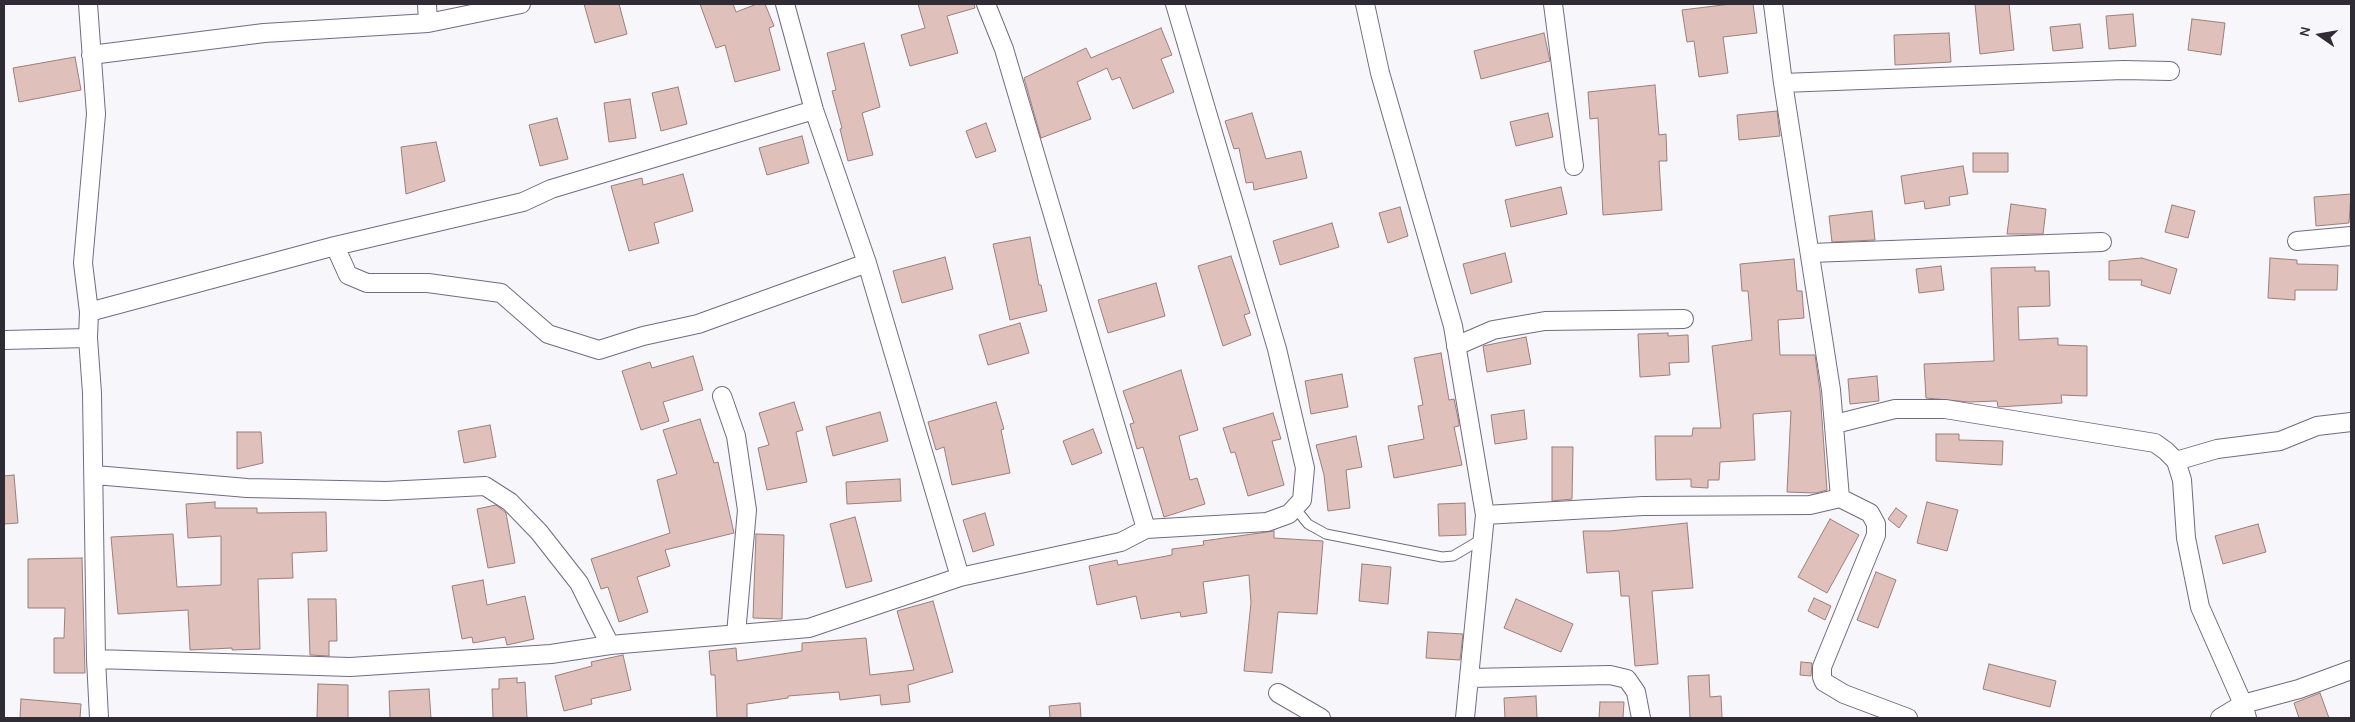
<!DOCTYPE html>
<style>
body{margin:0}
#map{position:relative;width:2355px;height:722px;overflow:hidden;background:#f7f6fb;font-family:Karla,sans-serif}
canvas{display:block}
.frame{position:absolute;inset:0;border:5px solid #2f2c36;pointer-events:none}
.north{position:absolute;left:2295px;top:10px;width:50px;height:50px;-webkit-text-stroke:4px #f7f6fb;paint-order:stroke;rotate:283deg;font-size:14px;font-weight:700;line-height:20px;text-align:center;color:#2f2c36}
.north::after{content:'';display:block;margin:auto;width:18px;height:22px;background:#2f2c36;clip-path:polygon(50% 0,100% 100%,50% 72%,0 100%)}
</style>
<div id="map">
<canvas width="2355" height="722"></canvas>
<div class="frame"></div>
<div class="north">N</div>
</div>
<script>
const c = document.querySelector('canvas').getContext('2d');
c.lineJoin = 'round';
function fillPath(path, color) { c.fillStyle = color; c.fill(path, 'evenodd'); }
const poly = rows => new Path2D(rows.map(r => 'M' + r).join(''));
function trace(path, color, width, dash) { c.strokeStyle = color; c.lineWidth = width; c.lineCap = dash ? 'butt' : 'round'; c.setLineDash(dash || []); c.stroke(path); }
const building = poly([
 [584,4,619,4,627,34,595,43,584,4],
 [700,4,733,4,736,12,757,4,765,4,774,26,769,28,780,70,735,82,725,45,716,48,700,4],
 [918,4,974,4,975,8,947,16,958,53,910,66,901,35,925,28,918,4],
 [1731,4,1753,4,1757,33,1723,37,1728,73,1699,77,1694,41,1687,42,1682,10,1731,4],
 [1975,4,2009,4,2014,50,1980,54,1975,4],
 [2133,14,2136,46,2109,49,2106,16,2133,14],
 [2192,19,2225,23,2221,55,2188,50,2192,19],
 [2080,24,2083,48,2053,51,2050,27,2080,24],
 [1161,28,1172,55,1161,59,1174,92,1133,109,1120,77,1112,80,1107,68,1077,82,1091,119,1041,138,1024,78,1086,48,1091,58,1161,28],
 [1544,33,1550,61,1481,79,1474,51,1544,33],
 [1949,33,1951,62,1895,65,1894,35,1949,33],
 [864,43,880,107,862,113,873,155,848,161,840,129,842,128,832,91,836,90,827,53,864,43],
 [75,57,81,90,19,102,13,68,75,57],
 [1655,85,1659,135,1666,134,1667,161,1659,161,1662,210,1603,215,1598,118,1590,119,1588,92,1655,85],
 [678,87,687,124,661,131,652,93,678,87],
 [630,99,636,138,609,142,604,103,630,99],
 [1777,111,1780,136,1739,140,1737,115,1777,111],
 [1252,113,1266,159,1301,151,1307,178,1254,190,1253,182,1246,183,1239,148,1234,149,1225,121,1252,113],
 [1548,113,1553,137,1516,146,1510,122,1548,113],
 [557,118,568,159,540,166,529,125,557,118],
 [986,123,996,151,976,158,966,131,986,123],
 [802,136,809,163,767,175,759,148,802,136],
 [436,142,445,181,406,194,401,147,436,142],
 [1973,153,2008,153,2008,172,1973,172,1973,153],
 [1963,166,1968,194,1949,197,1950,205,1925,209,1924,201,1905,204,1901,176,1963,166],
 [683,174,693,211,654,223,659,243,629,251,611,186,642,178,643,185,683,174],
 [1561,187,1567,214,1511,227,1505,200,1561,187],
 [2351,194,2349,223,2316,226,2314,197,2351,194],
 [2011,204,2046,209,2043,234,2007,234,2011,204],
 [2172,205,2195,211,2188,238,2165,232,2172,205],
 [1400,207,1408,236,1388,243,1379,213,1400,207],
 [1872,211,1875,240,1832,242,1829,216,1872,211],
 [1332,223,1339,247,1280,265,1273,241,1332,223],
 [1030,237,1039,285,1041,285,1047,311,1010,320,993,244,1030,237],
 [1505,253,1512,282,1471,294,1463,264,1505,253],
 [1231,256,1250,313,1244,315,1251,335,1223,346,1198,266,1231,256],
 [945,257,953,289,902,303,893,271,945,257],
 [2142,258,2177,269,2170,294,2141,285,2142,280,2109,280,2109,261,2142,258],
 [2270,258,2297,260,2297,264,2338,265,2337,290,2295,290,2295,300,2268,298,2270,258],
 [1794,259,1797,291,1802,291,1804,318,1778,320,1780,355,1815,355,1820,391,1827,490,1816,493,1787,492,1791,411,1753,414,1755,460,1720,462,1719,480,1708,480,1708,488,1691,487,1691,479,1656,480,1655,436,1692,436,1693,428,1721,428,1712,346,1752,340,1748,291,1742,291,1740,264,1794,259],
 [1941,266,1944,290,1919,293,1916,269,1941,266],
 [2035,267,2035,271,2049,271,2050,306,2018,307,2019,340,2058,338,2058,345,2087,346,2087,396,2061,395,2062,403,1998,407,1997,401,1969,402,1926,398,1924,364,1994,361,1991,268,2035,267],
 [1156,283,1165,316,1108,333,1098,300,1156,283],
 [1020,323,1029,353,988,365,979,335,1020,323],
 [1668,333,1668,336,1688,335,1689,362,1669,363,1670,375,1640,377,1638,334,1668,333],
 [1526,337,1531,364,1487,372,1483,346,1526,337],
 [1441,353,1449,400,1454,399,1459,423,1459,426,1454,427,1462,465,1394,478,1388,446,1424,439,1418,406,1423,405,1414,358,1441,353],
 [693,356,703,390,663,402,669,421,641,430,622,371,650,362,652,368,693,356],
 [1181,370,1198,430,1179,436,1190,480,1197,478,1205,504,1164,517,1143,447,1137,449,1130,424,1134,423,1123,391,1181,370],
 [1342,374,1348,407,1311,414,1305,381,1342,374],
 [1877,376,1879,401,1850,404,1848,379,1877,376],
 [794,402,803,430,796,432,807,482,767,490,758,448,769,445,759,413,794,402],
 [996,402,1004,429,1001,430,1010,473,952,485,944,447,936,450,928,422,996,402],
 [1524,410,1527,439,1495,444,1491,415,1524,410],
 [880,412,888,441,833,456,826,427,880,412],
 [1273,413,1281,439,1272,441,1284,485,1248,496,1235,452,1231,453,1223,428,1273,413],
 [700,419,714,463,718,462,734,533,665,550,670,566,637,577,648,612,619,622,608,587,601,589,591,559,670,533,657,480,677,474,663,430,700,419],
 [490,425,496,457,464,463,458,431,490,425],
 [1093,429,1102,453,1072,465,1063,441,1093,429],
 [237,432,261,432,263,463,237,469,237,432],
 [1936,434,1959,434,1959,440,2003,441,2002,465,1936,461,1936,434],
 [1356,436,1362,467,1346,470,1350,508,1328,511,1324,475,1316,445,1356,436],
 [1552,447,1573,447,1572,499,1552,501,1552,447],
 [14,475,18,523,4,524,4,476,14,475],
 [900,479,901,501,847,504,846,482,900,479],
 [215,502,215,508,257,508,257,513,326,512,327,551,292,553,293,578,258,579,260,649,232,650,232,648,190,650,188,610,118,614,111,537,173,534,177,587,221,585,221,536,188,538,186,504,215,502],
 [1927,502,1958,510,1947,551,1917,543,1927,502],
 [1465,503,1466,535,1439,536,1438,504,1465,503],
 [496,505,506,513,515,563,488,568,477,509,496,505],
 [1896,508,1907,516,1899,528,1888,519,1896,508],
 [985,513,994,545,973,552,963,520,985,513],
 [855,517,872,581,846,588,830,524,855,517],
 [1830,519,1859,535,1827,593,1798,577,1830,519],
 [1687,523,1693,588,1652,591,1658,664,1635,666,1629,596,1621,596,1619,571,1587,573,1583,531,1610,531,1687,523],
 [2258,524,2266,552,2223,564,2215,536,2258,524],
 [1274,531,1274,538,1323,541,1317,614,1278,612,1272,673,1244,671,1251,603,1249,575,1203,582,1207,613,1181,617,1180,612,1141,619,1136,596,1097,605,1089,566,1117,560,1118,565,1172,555,1172,549,1204,545,1203,541,1274,531],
 [756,534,784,535,782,619,753,618,756,534],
 [82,558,85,673,54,673,54,638,64,638,65,608,28,608,28,559,82,558],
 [1362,564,1391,567,1388,604,1359,601,1362,564],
 [1876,572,1896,580,1878,628,1857,620,1876,572],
 [483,580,487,605,525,596,534,639,507,645,505,637,473,643,472,637,462,639,452,586,483,580],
 [1814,598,1831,606,1825,620,1808,611,1814,598],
 [308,599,336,599,337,641,329,641,329,656,310,655,308,599],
 [1516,599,1573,624,1561,652,1504,628,1516,599],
 [933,601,953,672,908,685,910,702,881,705,880,695,840,700,839,692,788,696,788,698,747,704,747,718,717,718,715,675,711,675,709,651,736,648,737,661,802,651,802,643,866,638,870,675,914,670,897,611,933,601],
 [1428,632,1463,634,1460,660,1426,658,1428,632],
 [623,655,631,690,591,699,592,704,564,711,555,676,592,666,591,662,623,655],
 [1801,662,1812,663,1811,676,1800,675,1801,662],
 [1989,664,2056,681,2050,707,1983,689,1989,664],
 [1709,675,1710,697,1721,696,1722,718,1690,718,1688,676,1709,675],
 [517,678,517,683,525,682,527,718,493,718,492,689,499,689,499,679,517,678],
 [318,684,348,685,348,718,317,718,318,684],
 [429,689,431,718,390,718,389,691,429,689],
 [2320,693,2329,718,2299,718,2294,703,2320,693],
 [1536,696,1537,718,1505,718,1504,698,1536,696],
 [21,699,81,704,80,718,20,718,21,699],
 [1600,702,1624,702,1623,718,1599,718,1600,702],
 [1080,703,1081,718,1050,718,1049,706,1080,703]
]);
fillPath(building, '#dfc0bb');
trace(building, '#9c7f7a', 1);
const service = poly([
 [1295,508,1308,524,1326,534,1442,557,1453,556,1482,539]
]);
const minor = poly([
 [88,4,96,114,83,263,89,312,88,338,92,393,96,659,99,718],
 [427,4,428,23],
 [785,4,814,110,867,263,960,577],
 [986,4,1004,49,1146,529],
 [1365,4,1380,73,1453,326,1485,515,1465,718],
 [1553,4,1574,166],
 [91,55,264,33,428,23,521,4],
 [1783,83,2123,70,2170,71],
 [2297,241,2351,236],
 [335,246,348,275,367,283,428,283,501,293,548,334,599,350,643,336,698,324,867,263],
 [1811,253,2102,242],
 [89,312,335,246,523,202,551,189,814,110],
 [4,340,88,338],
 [1456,346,1493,330,1545,321,1684,319],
 [722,396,736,436,747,510,736,634],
 [1835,424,1895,409,1945,409,2155,443,2166,451,2176,461,2182,480,2186,538,2200,607,2243,704,2220,718],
 [2176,461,2217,449,2280,441,2317,426,2351,422],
 [95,475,247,488,386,491,485,486,510,502,539,532,579,583,610,645],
 [1840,498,1870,513,1876,524,1876,535,1822,667,1822,677,1824,682,1844,694,1908,718],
 [1485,515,1643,506,1810,505,1840,498,1831,390,1783,83,1773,4],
 [96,659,350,667,551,654,610,645,809,628,960,577,1121,542,1146,529,1267,522,1289,514,1302,500,1305,468,1277,349,1175,4],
 [1470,678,1610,675,1627,679,1636,692,1641,718],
 [1278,693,1321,718],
 [2247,718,2243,704,2299,689,2351,670]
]);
trace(service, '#726b82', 11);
trace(minor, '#726b82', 20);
trace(service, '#fff', 9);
trace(minor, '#fff', 18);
</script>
